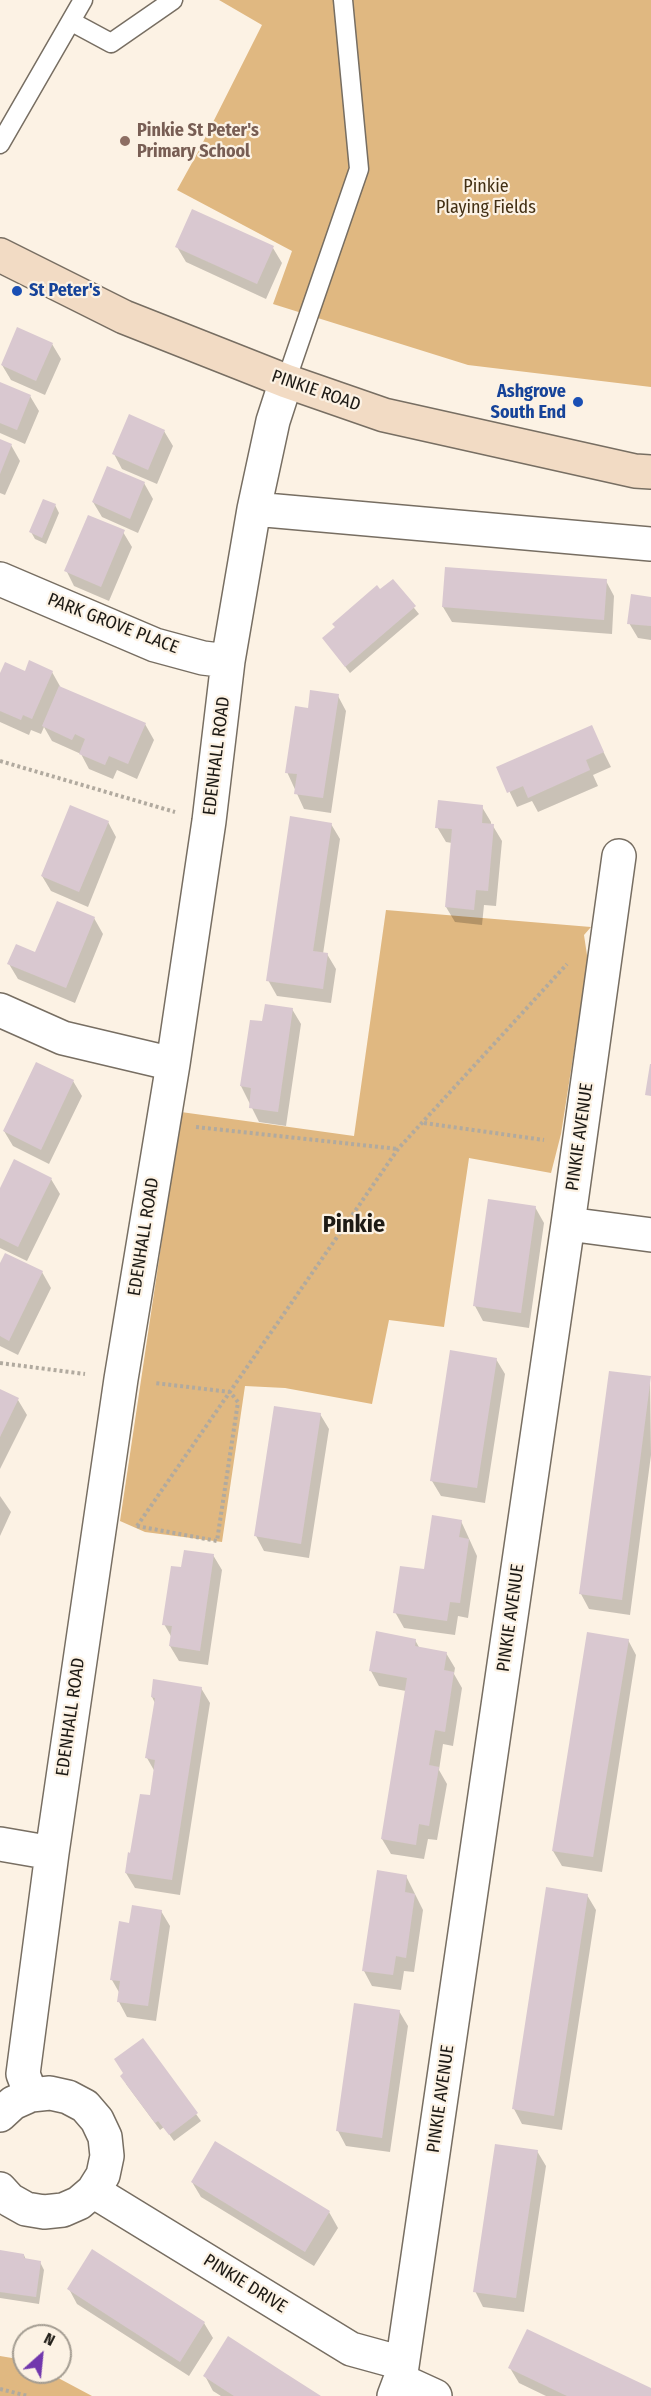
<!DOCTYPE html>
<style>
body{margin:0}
#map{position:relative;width:651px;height:2396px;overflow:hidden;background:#fcf2e4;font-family:"Fira Sans Condensed",sans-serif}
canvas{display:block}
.north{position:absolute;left:12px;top:2324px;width:60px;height:60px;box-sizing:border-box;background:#fcf2e4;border:2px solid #a39c91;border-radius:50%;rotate:27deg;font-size:16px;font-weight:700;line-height:24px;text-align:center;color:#1d1a15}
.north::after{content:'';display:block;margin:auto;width:21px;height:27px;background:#7137ad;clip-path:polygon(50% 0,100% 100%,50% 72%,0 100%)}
</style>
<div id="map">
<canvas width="651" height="2396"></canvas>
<div class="north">N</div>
</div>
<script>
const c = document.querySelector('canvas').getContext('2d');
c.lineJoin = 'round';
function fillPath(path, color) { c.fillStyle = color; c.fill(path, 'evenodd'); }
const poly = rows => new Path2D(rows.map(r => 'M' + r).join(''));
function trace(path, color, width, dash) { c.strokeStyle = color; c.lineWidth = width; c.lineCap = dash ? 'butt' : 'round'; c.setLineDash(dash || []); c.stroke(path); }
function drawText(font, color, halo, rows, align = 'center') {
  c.font = font + ' "Fira Sans Condensed",sans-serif'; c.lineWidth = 4.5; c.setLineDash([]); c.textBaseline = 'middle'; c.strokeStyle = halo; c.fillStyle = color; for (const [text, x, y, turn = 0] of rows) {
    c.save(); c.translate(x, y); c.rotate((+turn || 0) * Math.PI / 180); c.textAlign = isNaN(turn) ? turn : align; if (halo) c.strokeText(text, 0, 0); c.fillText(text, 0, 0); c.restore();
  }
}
fillPath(poly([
 [219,0,651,0,651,387,468,365,273,304,292,251,177,190,198,152,262,25],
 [386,910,591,927,584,935,588,962,561,1134,551,1173,469,1158,444,1327,389,1320,372,1404,285,1388,245,1386,222,1542,145,1532,120,1521,181,1112,354,1136],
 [0,2356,24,2360,24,2372,47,2372,92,2396,0,2396]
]), '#e0b881');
fillPath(poly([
 [177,247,273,248,282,263,266,299,186,262],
 [52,344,61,359,45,395,11,380,2,365],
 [0,384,30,396,39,411,25,444,0,433],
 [164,431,173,446,157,484,122,469,114,454],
 [0,441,11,445,20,461,5,495,0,493],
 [144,483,153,499,138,533,102,517,93,502],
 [55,505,59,513,46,544,35,539,31,532],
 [123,532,132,547,109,601,74,586,66,570],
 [392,581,419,614,350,673,324,639],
 [606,581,614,596,612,634,452,622,443,607],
 [651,598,651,640,638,638,629,623],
 [52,672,61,688,145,724,154,740,137,779,117,770,113,779,89,769,81,754,52,741,44,727,41,734,31,730,29,735,0,722,0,675],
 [338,696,346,711,331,813,304,809,287,772,309,709],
 [591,727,611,767,593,775,598,786,538,812,532,801,517,807,498,768],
 [482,807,491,822,491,825,493,826,502,841,496,906,484,905,482,925,455,922,446,907,452,843,446,842,437,827],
 [108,822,116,837,88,907,51,891,42,876],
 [331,824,340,839,323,954,327,954,336,969,331,1003,277,996,268,980],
 [94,918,103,934,75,1003,18,979,9,964,36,954],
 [292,1009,301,1024,286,1126,259,1122,241,1086,264,1023],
 [73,1081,82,1096,49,1164,13,1146,4,1131],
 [51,1179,60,1194,27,1261,0,1248,0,1191],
 [535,1207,544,1223,529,1328,483,1321,475,1306],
 [0,1267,42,1272,51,1288,18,1355,0,1346],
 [496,1359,505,1374,485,1503,441,1496,432,1481],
 [650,1378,651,1455,630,1615,589,1609,581,1594],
 [0,1391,18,1400,27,1415,0,1469],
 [320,1414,329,1429,309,1558,264,1551,256,1536],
 [0,1496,11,1512,0,1536],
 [461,1521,477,1556,468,1618,458,1616,455,1635,404,1628,395,1612],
 [213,1555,222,1570,208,1665,179,1661,170,1646,172,1638,164,1624,182,1569],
 [415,1640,420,1649,446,1653,455,1668,454,1674,462,1688,453,1746,443,1744,439,1770,447,1784,437,1840,428,1839,424,1859,391,1854,382,1839,406,1691,379,1686,371,1671],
 [628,1640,636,1655,602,1872,562,1866,553,1851],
 [201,1688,210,1703,180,1895,135,1888,126,1873,151,1797,155,1772,147,1758,155,1703,152,1697],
 [406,1876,423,1910,414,1972,404,1971,401,1990,372,1986,364,1971],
 [587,1895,596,1910,562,2130,522,2124,514,2109],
 [161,1911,170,1926,156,2021,127,2017,119,2002,120,1994,112,1980,131,1924],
 [399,2011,408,2026,390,2152,346,2146,338,2131],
 [143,2040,201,2121,174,2141,164,2127,160,2130,126,2084],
 [537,2151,546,2166,524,2312,483,2307,475,2291],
 [192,2182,329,2212,338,2228,314,2266,201,2197],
 [0,2252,24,2255,26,2260,40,2262,44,2270,39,2304,0,2298],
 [69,2289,204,2323,213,2338,189,2376,77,2304],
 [510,2368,651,2389,651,2396,546,2396,519,2383],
 [205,2376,318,2396,221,2396,213,2391]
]), '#0003');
fillPath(poly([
 [192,209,274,246,257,284,175,247],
 [17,327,53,343,36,381,1,365],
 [0,382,31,395,17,430,0,423],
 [129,414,165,430,148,470,112,454],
 [0,439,12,444,0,474],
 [107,466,145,482,130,519,92,502],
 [43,499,56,504,42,538,29,532],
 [88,515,125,530,101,587,64,571],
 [445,567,607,579,604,620,442,607],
 [393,579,416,606,345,667,322,638,335,627,332,624,377,585,380,589],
 [631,594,651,597,651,626,627,624],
 [29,660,53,671,32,719,23,715,21,720,0,711,0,673,5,662,25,671],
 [59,686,146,723,128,764,109,756,105,765,79,754,85,739,75,734,72,740,42,726],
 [310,690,339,694,323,798,294,794,297,774,285,773,295,706,308,708],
 [592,725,604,752,586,760,590,770,528,798,523,786,507,793,496,767],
 [438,800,483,805,482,823,494,824,488,891,476,890,474,910,445,907,452,829,435,828],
 [70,805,109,821,79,892,41,876],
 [290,816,332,823,313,951,328,953,323,989,266,981],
 [57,901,95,917,66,988,7,964,16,944,35,952],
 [265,1004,293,1008,278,1112,249,1108,251,1088,240,1086,250,1020,262,1021],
 [36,1062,74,1080,41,1150,3,1131],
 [650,1064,651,1064,651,1096,645,1095],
 [14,1159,52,1178,18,1247,0,1238,0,1188],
 [488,1199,536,1206,521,1313,473,1306],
 [5,1253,43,1271,9,1341,0,1336,0,1263],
 [450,1350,497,1358,477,1488,430,1481],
 [609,1371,651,1376,622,1600,579,1594],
 [0,1389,19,1398,0,1437],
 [274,1406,321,1413,301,1544,254,1536],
 [432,1515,462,1520,459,1537,469,1539,460,1603,450,1602,447,1621,393,1613,400,1566,424,1569],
 [184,1550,214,1554,200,1651,169,1646,172,1626,162,1625,171,1566,181,1567],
 [376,1631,416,1639,415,1646,447,1652,444,1670,454,1672,445,1732,435,1730,429,1765,439,1767,429,1826,419,1824,416,1845,381,1839,407,1678,369,1671],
 [587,1632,629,1639,593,1857,552,1851],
 [153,1679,202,1687,172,1880,125,1873,128,1852,130,1853,140,1794,150,1795,155,1760,145,1758,155,1698,151,1697],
 [377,1870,407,1875,405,1892,415,1894,406,1958,396,1956,393,1975,362,1971],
 [546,1887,588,1894,554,2116,512,2109],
 [132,1905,162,1910,148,2006,117,2002,120,1981,110,1980,119,1921,129,1923],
 [354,2003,400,2010,382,2138,336,2131],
 [143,2038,198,2113,169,2135,158,2121,155,2123,120,2076,123,2073,114,2059],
 [215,2141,330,2211,305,2252,191,2182],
 [495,2144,538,2150,516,2298,473,2292],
 [92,2249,205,2322,180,2362,67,2289],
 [0,2250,24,2254,24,2258,41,2261,36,2297,0,2292],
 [527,2329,651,2388,651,2396,567,2396,508,2368],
 [228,2336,285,2373,321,2396,234,2396,203,2376]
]), '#d9c8d0');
const lane = poly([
 [72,22,111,43,173,0],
 [0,144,83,0],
 [286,381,359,169,343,0]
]);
const street = poly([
 [254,509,651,544],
 [0,579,155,645,203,658,228,661],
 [0,1010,63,1038,173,1064],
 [568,1224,651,1235],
 [0,1844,52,1853],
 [31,2095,23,2074,52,1853,121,1379,173,1064,209,821,228,661,254,509,273,421,286,381],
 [0,2115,13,2103,31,2095,50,2093,68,2097,85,2106,97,2120,105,2137,107,2156,103,2175,93,2191,79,2203,63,2210,44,2212,26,2209,10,2200,0,2189],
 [93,2191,351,2349,402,2363],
 [400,2380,435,2396],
 [394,2396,400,2380,568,1224,619,856]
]);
const secondary = poly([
 [0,255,124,317,286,381,384,415,635,471,651,472]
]);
trace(lane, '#776e62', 21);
trace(street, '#776e62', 36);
trace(secondary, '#776e62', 36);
trace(poly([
 [0,761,175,812],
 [424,1123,544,1140],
 [196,1127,398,1149],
 [0,1363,85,1374],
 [137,1526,398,1149,567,964],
 [137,1526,217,1541,238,1402,230,1392,155,1383],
 [0,2389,28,2396]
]), '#b1aa9f', 4, [3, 3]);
trace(lane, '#fff', 18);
trace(street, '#fff', 33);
trace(secondary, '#f2dbc4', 33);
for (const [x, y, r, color] of [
 [125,141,6,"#8d6e63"],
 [17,291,6,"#1a4fb4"],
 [578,402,6,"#1a4fb4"]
]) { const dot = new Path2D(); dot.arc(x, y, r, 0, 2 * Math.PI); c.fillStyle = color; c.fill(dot); trace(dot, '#fcf2e4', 2); }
drawText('bold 18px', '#785e54', '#fcf2e4', [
 ["Pinkie St Peter's",137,131],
 ["Primary School",137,152]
], 'left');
drawText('18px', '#433014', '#fcf2e4', [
 ["Pinkie",486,187],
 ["Playing Fields",486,208]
]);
drawText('bold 18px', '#164399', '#fcf2e4', [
 ["St Peter's",29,291],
 ["Ashgrove",566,392,"right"],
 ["South End",566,413,"right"]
], 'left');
drawText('18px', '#1d1a15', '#fcf2e4', [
 ["PINKIE ROAD",316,391,19],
 ["PARK GROVE PLACE",113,624,21],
 ["EDENHALL ROAD",217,756,-83],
 ["PINKIE AVENUE",580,1137,-82],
 ["EDENHALL ROAD",144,1237,-81],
 ["PINKIE AVENUE",511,1618,-82],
 ["EDENHALL ROAD",71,1717,-82],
 ["PINKIE AVENUE",441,2099,-82],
 ["PINKIE DRIVE",245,2284,32]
]);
drawText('bold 24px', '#1d1a15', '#fcf2e4', [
 ["Pinkie",354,1225]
]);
</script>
